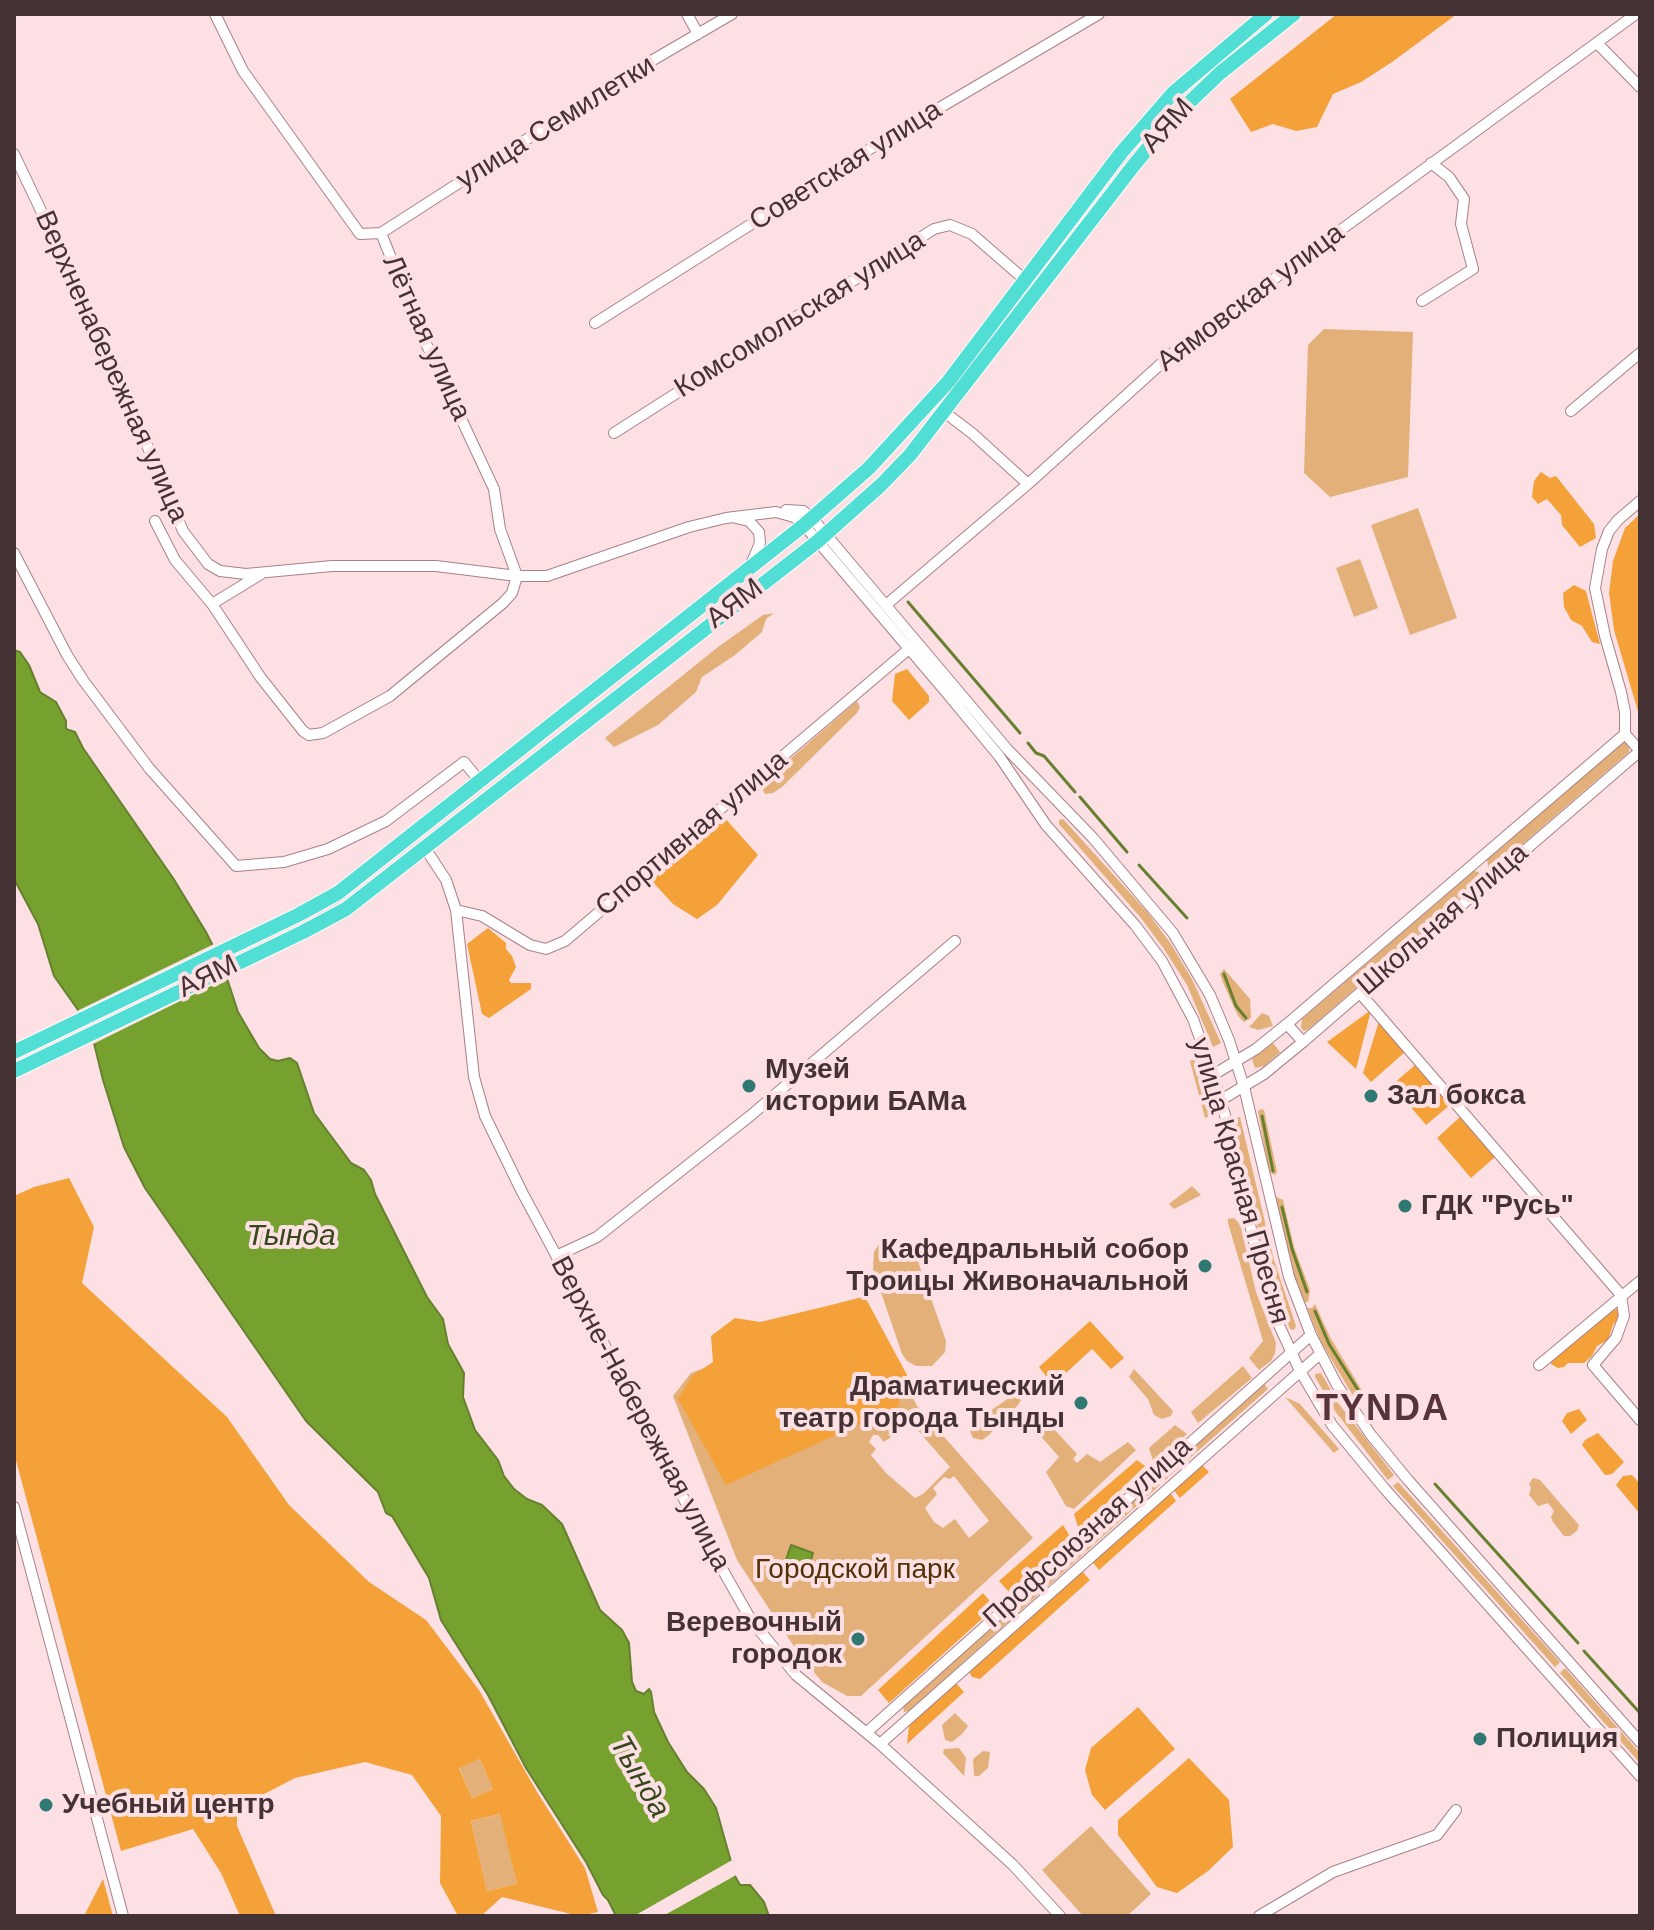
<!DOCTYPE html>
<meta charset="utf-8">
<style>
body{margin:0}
#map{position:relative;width:1654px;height:1930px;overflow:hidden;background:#fce0e4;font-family:Arial,sans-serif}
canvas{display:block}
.frame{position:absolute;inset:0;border:16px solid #443235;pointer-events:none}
</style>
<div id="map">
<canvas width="1654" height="1930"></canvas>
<div class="frame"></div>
</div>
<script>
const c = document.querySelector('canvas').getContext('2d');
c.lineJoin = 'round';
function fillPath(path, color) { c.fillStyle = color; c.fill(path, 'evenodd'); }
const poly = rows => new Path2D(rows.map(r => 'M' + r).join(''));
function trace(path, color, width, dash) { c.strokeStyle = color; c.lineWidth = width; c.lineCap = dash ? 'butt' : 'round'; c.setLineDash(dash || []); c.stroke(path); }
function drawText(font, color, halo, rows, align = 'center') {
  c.font = font + ' Arial,sans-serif'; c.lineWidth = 8; c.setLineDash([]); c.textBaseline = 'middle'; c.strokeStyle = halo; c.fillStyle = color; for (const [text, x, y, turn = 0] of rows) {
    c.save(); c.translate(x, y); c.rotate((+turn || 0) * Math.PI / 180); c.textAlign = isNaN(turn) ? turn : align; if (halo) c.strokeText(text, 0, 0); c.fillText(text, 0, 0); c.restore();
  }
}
fillPath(poly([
 [1324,329,1413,332,1408,477,1330,497,1304,473,1308,345],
 [1418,508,1457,618,1410,635,1371,525],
 [1360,559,1378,608,1354,617,1336,568],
 [774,613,766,619,762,632,735,655,702,677,696,692,658,725,614,747,605,738,718,647,763,615],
 [857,701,860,707,857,713,782,787,773,793,765,794,760,785],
 [1626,742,1629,744,1629,752,1496,867,1488,867,1487,859,1620,744],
 [1063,819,1148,913,1171,944,1193,981,1221,1043,1213,1047,1187,985,1164,949,1141,918,1059,824,1059,820],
 [1474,871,1479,872,1478,882,1310,1028,1304,1031,1301,1028,1302,1019],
 [1224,969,1250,999,1251,1018,1244,1022,1238,1016,1224,985,1220,974],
 [1262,1013,1269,1016,1273,1026,1258,1030,1249,1027],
 [1273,1043,1280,1052,1264,1066,1255,1068,1252,1059],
 [1195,1059,1210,1116,1205,1118,1190,1061],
 [1261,1109,1264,1110,1277,1172,1275,1175,1269,1172,1258,1111],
 [1240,1117,1274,1260,1296,1326,1294,1330,1290,1329,1271,1280,1260,1237,1232,1119],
 [1192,1186,1201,1195,1174,1209,1169,1204],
 [1277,1197,1283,1200,1294,1247,1310,1290,1308,1302,1304,1302,1288,1260,1274,1200],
 [1234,1218,1240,1224,1256,1292,1276,1343,1275,1353,1271,1361,1259,1370,1249,1358,1263,1341,1228,1223,1228,1219],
 [893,1238,907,1242,915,1253,946,1341,945,1352,932,1366,916,1366,907,1361,902,1354,873,1269,874,1252,879,1244],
 [861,1297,917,1406,1033,1538,861,1696,847,1696,822,1682,799,1654,737,1560,673,1396,691,1373,715,1364,756,1326],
 [906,1426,910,1429,914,1426,950,1467,923,1494,915,1498,886,1473,871,1455,876,1449,869,1442,873,1435,878,1435,884,1442],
 [954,1476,989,1521,969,1538,955,1519,943,1528,934,1522,925,1508,937,1494,933,1488,944,1477,950,1479],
 [1315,1304,1330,1337,1361,1389,1362,1394,1355,1399,1321,1342,1307,1308,1312,1308],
 [1243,1366,1252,1378,1198,1423,1191,1412],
 [1134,1369,1173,1411,1171,1416,1162,1419,1154,1415,1148,1399,1129,1377],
 [1321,1373,1339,1404,1394,1475,1388,1480,1335,1411,1315,1377,1315,1374],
 [1264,1383,1268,1389,1165,1480,1161,1475],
 [1013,1395,1021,1400,1018,1405,988,1436,982,1440,973,1438,970,1431,973,1423],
 [1285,1397,1300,1404,1339,1449,1334,1453],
 [1175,1425,1187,1434,1154,1464,1149,1448],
 [1051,1426,1077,1454,1073,1459,1077,1463,1087,1454,1100,1462,1128,1442,1136,1450,1074,1509,1066,1506,1046,1472,1059,1457,1039,1434],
 [1533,1478,1540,1480,1579,1525,1577,1531,1570,1536,1564,1536,1553,1522,1551,1517,1554,1511,1548,1503,1538,1506,1529,1495,1531,1488,1529,1484],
 [1155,1480,1160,1485,909,1711,904,1712,903,1706],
 [1398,1482,1560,1662,1555,1667,1393,1486],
 [1565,1668,1640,1753,1640,1763,1560,1673],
 [955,1713,968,1726,962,1734,952,1742,945,1740,942,1725],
 [959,1748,966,1758,964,1776,943,1753,944,1749],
 [983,1751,990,1752,988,1768,979,1776,974,1776,973,1759],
 [480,1759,493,1789,472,1798,459,1767],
 [501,1814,517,1884,487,1891,471,1821],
 [1091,1826,1151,1894,1127,1916,1083,1916,1042,1870]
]), '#e3b079');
fillPath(poly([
 [1337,14,1457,14,1392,62,1361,82,1333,94,1317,127,1296,131,1273,124,1251,132,1230,99],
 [1541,472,1550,478,1556,476,1594,524,1596,538,1580,547,1562,525,1561,515,1547,499,1538,504,1532,497,1534,481],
 [1640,514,1640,718,1614,630,1609,593,1613,561,1625,528],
 [1574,585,1586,591,1600,644,1592,642,1582,626,1571,620,1564,607,1563,593],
 [907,669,929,696,929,702,909,720,892,701,895,674],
 [723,816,758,855,717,905,697,919,673,904,651,880],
 [488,928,506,943,506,949,512,956,516,967,509,980,511,983,531,983,531,989,489,1018,482,1014,467,944],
 [1371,1010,1356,1069,1327,1042],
 [1379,1021,1405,1052,1371,1082,1363,1073],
 [1415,1065,1450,1105,1426,1125,1392,1085],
 [1460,1117,1495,1157,1471,1178,1437,1138],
 [69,1178,94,1227,82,1283,227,1417,289,1505,369,1582,426,1620,479,1690,537,1792,585,1868,598,1912,579,1916,502,1897,481,1916,458,1916,440,1883,441,1816,412,1775,365,1762,295,1778,237,1808,237,1826,276,1916,240,1916,221,1873,193,1829,121,1851,14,1453,14,1196,34,1187],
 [480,1759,493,1789,472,1798,459,1768],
 [500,1814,517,1884,487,1891,471,1821],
 [865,1297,914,1388,899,1398,899,1406,726,1485,678,1399,692,1376,713,1362,711,1336,735,1318,760,1322],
 [1617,1309,1621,1315,1613,1325,1608,1340,1597,1346,1592,1356,1584,1363,1568,1363,1564,1367,1558,1368,1551,1364,1550,1359,1604,1314],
 [1090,1321,1124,1358,1111,1369,1092,1349,1053,1385,1039,1367],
 [1579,1409,1587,1420,1571,1434,1562,1421,1567,1413],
 [1598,1433,1624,1462,1612,1474,1605,1475,1582,1445,1585,1440],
 [1137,1460,1145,1466,1079,1530,1074,1514],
 [1200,1463,1209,1472,1180,1498,1172,1488],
 [1632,1475,1640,1484,1640,1514,1616,1485,1623,1476],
 [1169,1491,1176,1501,1099,1570,1091,1560],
 [1063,1525,1071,1538,1010,1593,999,1581],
 [1081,1570,1090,1580,980,1679,972,1677,968,1670],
 [983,1593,995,1607,889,1703,878,1690],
 [955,1682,964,1692,907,1744,909,1725],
 [1138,1707,1175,1749,1105,1810,1092,1795,1085,1770,1091,1748],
 [1189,1758,1229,1800,1233,1847,1208,1871,1177,1893,1157,1887,1118,1835,1118,1820],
 [103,1879,113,1916,84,1916]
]), '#f3a138');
const water = poly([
 [14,650,20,652,29,665,40,692,56,702,66,721,66,729,75,732,83,748,173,878,206,932,223,966,238,1012,259,1048,270,1059,278,1061,290,1058,297,1063,314,1113,351,1163,364,1170,371,1180,375,1194,427,1297,443,1319,448,1344,464,1373,463,1397,475,1430,498,1460,504,1476,514,1489,527,1499,542,1505,562,1524,600,1610,622,1630,629,1643,632,1682,636,1691,644,1694,649,1689,651,1692,654,1712,668,1742,687,1772,704,1789,716,1808,735,1876,740,1885,750,1885,764,1902,769,1916,616,1916,608,1900,603,1895,586,1862,526,1768,488,1695,441,1620,429,1578,392,1516,386,1513,378,1492,306,1421,145,1188,124,1147,103,1080,90,1027,54,976,38,924,14,879,14,650],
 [791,1545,813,1553,806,1577,783,1569,791,1545]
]);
fillPath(water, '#76a12e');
trace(water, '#678030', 2);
fillPath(poly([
 [216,943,227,965,229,977,91,1045,86,1029,75,1012],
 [734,1859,738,1874,663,1916,634,1916]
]), '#fce0e4');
trace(poly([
 [908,602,1020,733],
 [1028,743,1036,753,1044,756,1075,792],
 [1080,797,1127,852],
 [1139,865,1187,918],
 [1224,974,1236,1006,1246,1018],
 [1262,1116,1273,1171],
 [1282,1207,1292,1249,1307,1292],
 [1315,1311,1329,1344,1358,1390],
 [1435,1484,1578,1643],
 [1584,1651,1640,1713]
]), '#678030', 3);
const minor = poly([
 [215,14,243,71,360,234,381,233],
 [687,14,698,34],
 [1597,43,1640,87],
 [14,154,104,343,183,531,208,564,220,571,246,574,332,566,436,566,517,576,547,576,689,527,726,518,776,512,794,517,804,525,946,692,999,756,1046,825,1135,925,1162,961,1193,1019,1213,1075,1225,1115,1254,1242,1278,1323,1300,1371,1332,1425,1384,1488,1640,1776],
 [381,233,622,78,732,14],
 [1422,301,1473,269,1461,224,1464,199,1449,177,1431,163],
 [595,323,873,147,1099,14],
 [943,411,973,434,1028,484],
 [1571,411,1640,353],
 [614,433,934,229,950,225,972,234,1025,280],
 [1640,501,1618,520,1609,531,1602,549,1595,588,1605,636,1621,692,1625,712,1625,734,1640,751],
 [786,510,803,511,812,518,1008,750,1093,838,1173,933,1210,995,1229,1040,1244,1087,1289,1277,1311,1335,1337,1385,1371,1435,1408,1480,1640,1742],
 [736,518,749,521,759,532,760,543,752,562],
 [155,521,175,560,212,604,261,678,303,731,309,735,323,733,390,696,503,603,512,593,517,576,500,529,494,489,422,335,381,233],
 [14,553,67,655,83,680,149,768,236,866,284,862,328,849,386,821,464,762,479,780],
 [212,604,261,574],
 [886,605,1028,484,1174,352,1636,14],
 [425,848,446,880,456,910,474,1077,485,1116,522,1192,632,1396,695,1521,751,1620,796,1675,880,1744,1013,1865,1060,1916],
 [456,910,482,916,530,945,546,949,565,941,910,648],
 [1360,993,1621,1295,1624,1316,1616,1338,1593,1365,1640,1420],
 [1287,1024,1303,1042],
 [1213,1075,1256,1049,1287,1024,1625,734],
 [1221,1100,1264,1074,1303,1042,1640,751],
 [556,1256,597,1237,750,1116,955,941],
 [1539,1365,1640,1281],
 [14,1507,123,1916],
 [867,1732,1311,1335],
 [880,1744,1320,1354],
 [1259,1916,1333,1872,1437,1835,1456,1810]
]);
const highway = poly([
 [14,1052,298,915,338,893,804,525,869,468,948,382,1121,153,1173,93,1266,14],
 [14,1071,303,932,346,909,818,541,882,484,910,455,1134,165,1173,118,1220,73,1294,14]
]);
trace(minor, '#a98087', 12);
trace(highway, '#fff', 16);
trace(minor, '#fff', 10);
trace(highway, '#51ded4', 14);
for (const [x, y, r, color] of [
 [749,1086,8,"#307872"],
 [1371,1096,8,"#307872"],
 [1405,1206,8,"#307872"],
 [1205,1266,8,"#307872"],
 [1081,1403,8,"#307872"],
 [858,1639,8,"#307872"],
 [1480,1739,8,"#307872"],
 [46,1805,8,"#307872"]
]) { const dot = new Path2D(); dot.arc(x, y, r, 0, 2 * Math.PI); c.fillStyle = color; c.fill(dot); trace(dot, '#fce0e4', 3); }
drawText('28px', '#443235', '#fce0e4', [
 ["улица Семилетки",556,123,-32],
 ["АЯМ",1168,126,-48],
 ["Советская улица",846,166,-32],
 ["Аямовская улица",1251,298,-37],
 ["Комсомольская улица",800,315,-32],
 ["Лётная улица",426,338,66],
 ["Верхненабережная улица",111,367,66],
 ["АЯМ",735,604,-37],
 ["Спортивная улица",692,834,-40],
 ["Школьная улица",1443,920,-41],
 ["АЯМ",208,977,-26],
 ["улица Красная Пресня",1239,1181,74],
 ["Верхне-Набережная улица",640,1414,62],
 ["Профсоюзная улица",1088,1533,-42]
]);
drawText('bold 28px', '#443235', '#fce0e4', [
 ["Музей",765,1070],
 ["истории БАМа",765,1102],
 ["Зал бокса",1387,1096],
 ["ГДК \"Русь\"",1421,1206],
 ["Кафедральный собор",1189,1250,"right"],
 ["Троицы Живоначальной",1189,1282,"right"],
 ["Драматический",1065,1387,"right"],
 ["театр города Тынды",1065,1419,"right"],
 ["Веревочный",842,1623,"right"],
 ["городок",842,1655,"right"],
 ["Полиция",1496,1739],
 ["Учебный центр",62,1805]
], 'left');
drawText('28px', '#513105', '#fce0e4', [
 ["Городской парк",855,1570]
]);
drawText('italic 30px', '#37491c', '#fce0e4', [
 ["Тында",291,1237],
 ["Тында",639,1777,60]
]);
c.letterSpacing = '2px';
drawText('bold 36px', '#57343b', '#fce0e4', [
 ["TYNDA",1383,1410]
]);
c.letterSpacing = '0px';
</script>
